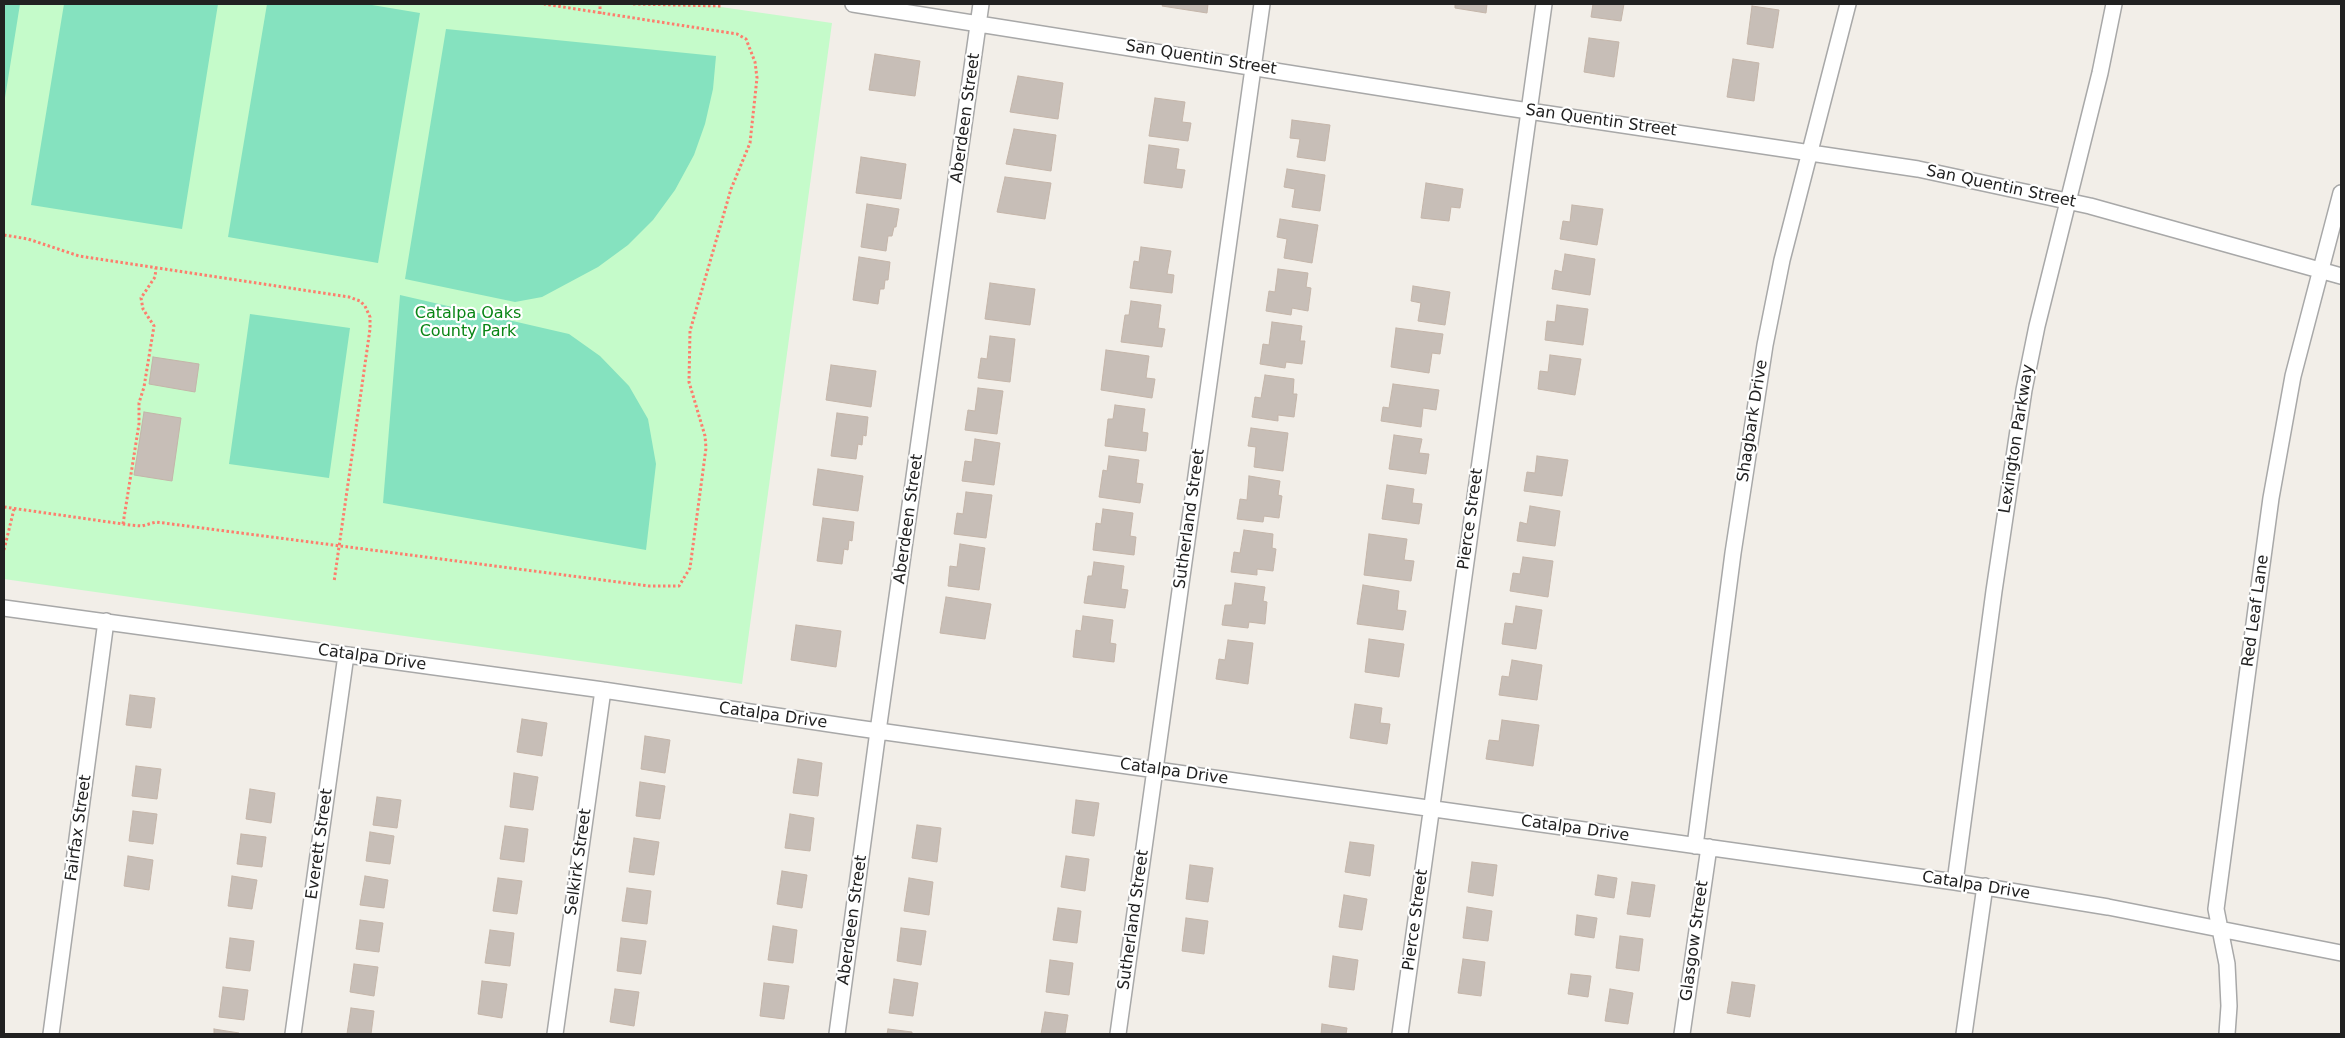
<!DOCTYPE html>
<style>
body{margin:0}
#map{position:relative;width:2345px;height:1038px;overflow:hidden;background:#f2eee8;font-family:"DejaVu Sans",sans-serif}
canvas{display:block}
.frame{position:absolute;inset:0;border:5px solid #212121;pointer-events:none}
</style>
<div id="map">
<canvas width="2345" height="1038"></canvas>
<div class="frame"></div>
</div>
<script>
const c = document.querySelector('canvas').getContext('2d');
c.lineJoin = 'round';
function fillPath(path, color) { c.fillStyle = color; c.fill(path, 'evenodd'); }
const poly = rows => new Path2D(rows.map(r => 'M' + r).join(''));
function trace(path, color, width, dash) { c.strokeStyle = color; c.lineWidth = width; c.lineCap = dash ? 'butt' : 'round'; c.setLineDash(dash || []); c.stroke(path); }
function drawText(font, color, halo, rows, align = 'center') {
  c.font = font + ' "DejaVu Sans",sans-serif'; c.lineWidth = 4.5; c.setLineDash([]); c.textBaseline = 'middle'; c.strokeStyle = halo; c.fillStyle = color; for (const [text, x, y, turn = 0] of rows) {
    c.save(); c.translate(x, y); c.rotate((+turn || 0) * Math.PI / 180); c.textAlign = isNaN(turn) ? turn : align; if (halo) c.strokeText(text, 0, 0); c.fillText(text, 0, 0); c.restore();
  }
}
fillPath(poly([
 [4,4,700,4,832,23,742,684,4,579]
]), '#c5fbca');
fillPath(poly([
 [4,4,20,4,4,104],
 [64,4,218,4,182,229,31,205],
 [267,4,366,4,420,13,378,263,228,237],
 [446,29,716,56,713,89,705,124,694,155,675,190,653,220,628,245,598,267,542,297,515,302,405,279],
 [400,295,569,334,600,356,629,386,648,419,656,464,646,550,383,503],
 [250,314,350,328,329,478,229,464]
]), '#85e2bf');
const building = poly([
 [1163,4,1208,4,1207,13,1162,6,1163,4],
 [1455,4,1487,4,1486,13,1455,8,1455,4],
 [1593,4,1624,4,1621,21,1591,17,1593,4],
 [1752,6,1779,10,1773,48,1747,44,1752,6],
 [1589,38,1619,42,1614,77,1584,72,1589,38],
 [875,54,920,61,915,96,869,90,875,54],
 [1733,59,1759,63,1754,101,1727,97,1733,59],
 [1018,76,1063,83,1058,119,1010,112,1018,76],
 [1155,98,1185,102,1182,122,1191,123,1188,141,1149,136,1155,98],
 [1292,120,1330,125,1325,161,1297,157,1300,139,1290,138,1292,120],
 [1014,129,1056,135,1051,171,1006,164,1014,129],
 [1149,145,1179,149,1176,169,1185,170,1182,188,1144,183,1149,145],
 [861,157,906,164,901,199,856,193,861,157],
 [1287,169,1325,175,1320,211,1292,207,1295,189,1284,187,1287,169],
 [1005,177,1051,183,1045,219,997,212,1005,177],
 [1426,183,1463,189,1460,208,1451,207,1449,221,1421,218,1426,183],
 [867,204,899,209,896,227,894,227,892,236,888,236,886,251,861,247,867,204],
 [1572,205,1603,209,1597,245,1560,239,1563,221,1570,222,1572,205],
 [1280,219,1318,225,1312,263,1284,258,1287,239,1277,237,1280,219],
 [1141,247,1171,251,1167,274,1174,275,1172,293,1130,288,1134,261,1139,262,1141,247],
 [1565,254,1595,259,1590,295,1552,289,1555,270,1562,272,1565,254],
 [859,257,890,262,888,280,885,280,884,289,880,289,878,304,853,300,859,257],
 [1278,269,1308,273,1306,287,1311,288,1308,311,1292,308,1291,315,1266,311,1269,291,1275,292,1278,269],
 [990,283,1035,289,1030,325,985,319,990,283],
 [1413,286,1450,292,1445,325,1418,321,1421,303,1411,301,1413,286],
 [1131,301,1161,305,1158,328,1165,329,1162,347,1121,342,1125,315,1129,315,1131,301],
 [1557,305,1588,309,1583,345,1545,340,1547,321,1555,322,1557,305],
 [1272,322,1302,326,1300,341,1305,341,1302,364,1286,362,1285,368,1260,364,1263,344,1269,345,1272,322],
 [1396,328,1443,334,1440,354,1432,353,1429,373,1391,367,1396,328],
 [990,336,1015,339,1010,382,978,378,981,358,987,359,990,336],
 [1106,350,1149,356,1146,378,1155,379,1152,398,1101,390,1106,350],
 [1550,355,1581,359,1575,395,1538,389,1540,371,1548,372,1550,355],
 [153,357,199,364,195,392,149,384,153,357],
 [831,365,876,371,871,407,826,400,831,365],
 [1265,375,1294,379,1293,394,1297,394,1294,417,1278,415,1278,421,1252,417,1255,397,1261,398,1265,375],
 [1393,384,1439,390,1436,410,1423,408,1421,427,1381,421,1383,407,1389,408,1393,384],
 [978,388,1003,391,997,434,965,430,968,410,975,411,978,388],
 [1115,405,1145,409,1142,432,1148,433,1146,451,1105,446,1108,419,1113,419,1115,405],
 [144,412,181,418,172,481,134,475,144,412],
 [837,413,868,417,866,436,863,435,862,445,858,444,856,459,831,456,837,413],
 [1251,428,1288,433,1283,471,1254,467,1256,447,1248,446,1251,428],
 [1394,435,1422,439,1419,453,1429,454,1426,474,1389,469,1394,435],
 [975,439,1000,443,994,485,962,481,965,461,972,462,975,439],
 [1109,456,1139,460,1136,483,1143,484,1140,503,1099,497,1103,470,1107,471,1109,456],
 [1537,456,1568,460,1562,496,1524,491,1527,472,1535,473,1537,456],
 [818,469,863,476,858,511,813,505,818,469],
 [1249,476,1280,481,1278,495,1282,496,1279,518,1264,516,1263,522,1237,519,1240,499,1247,500,1249,476],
 [1387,485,1414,489,1412,503,1422,504,1419,524,1382,519,1387,485],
 [966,492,992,495,986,538,954,534,957,513,963,514,966,492],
 [1530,506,1560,511,1555,546,1517,541,1520,522,1527,524,1530,506],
 [1103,509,1133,513,1130,536,1136,537,1134,555,1093,550,1096,523,1101,524,1103,509],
 [823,518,854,522,852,541,849,540,848,550,844,549,842,564,817,561,823,518],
 [1244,530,1273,534,1272,548,1276,549,1273,571,1257,569,1257,575,1231,572,1234,552,1240,553,1244,530],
 [1369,534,1407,539,1404,560,1414,561,1411,581,1364,575,1369,534],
 [960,544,985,548,979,590,948,586,950,566,957,567,960,544],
 [1523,557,1553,561,1548,597,1510,591,1513,573,1520,574,1523,557],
 [1094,562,1124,566,1121,589,1128,590,1125,608,1084,603,1088,576,1092,576,1094,562],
 [1235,583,1265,587,1263,601,1267,602,1265,624,1249,622,1248,628,1222,625,1225,605,1232,605,1235,583],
 [1363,585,1399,591,1397,610,1406,611,1403,630,1357,624,1363,585],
 [946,597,991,604,985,639,940,633,946,597],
 [1516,606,1542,610,1536,649,1502,644,1505,623,1513,624,1516,606],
 [1083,616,1113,620,1110,643,1116,644,1114,662,1073,657,1076,630,1081,631,1083,616],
 [796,625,841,631,836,667,791,660,796,625],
 [1369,639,1404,644,1399,677,1365,672,1369,639],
 [1228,640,1253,643,1248,684,1216,679,1219,659,1225,660,1228,640],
 [1512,660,1542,665,1537,700,1499,695,1502,676,1509,677,1512,660],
 [130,695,155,698,151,728,126,725,130,695],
 [1355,704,1382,708,1380,723,1390,724,1387,744,1350,738,1355,704],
 [522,719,547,723,542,756,517,752,522,719],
 [1502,720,1539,725,1533,766,1486,759,1489,740,1499,741,1502,720],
 [645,736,670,740,665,773,641,769,645,736],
 [798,759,822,763,818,796,793,793,798,759],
 [136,766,161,769,157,799,132,796,136,766],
 [514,773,538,777,533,810,510,807,514,773],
 [640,782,665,786,660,819,636,816,640,782],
 [250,789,275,793,271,823,246,819,250,789],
 [377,797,401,800,397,828,373,825,377,797],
 [1076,800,1099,803,1094,836,1072,833,1076,800],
 [133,811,157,814,153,844,129,841,133,811],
 [790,814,814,818,810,851,785,848,790,814],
 [917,825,941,828,937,862,912,858,917,825],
 [505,826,528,829,524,862,500,859,505,826],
 [370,832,394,836,390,864,366,861,370,832],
 [241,834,266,837,262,867,237,864,241,834],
 [634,838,659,842,654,875,629,872,634,838],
 [1350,842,1374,845,1370,876,1345,872,1350,842],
 [128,856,153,860,149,890,124,886,128,856],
 [1066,856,1089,859,1085,891,1061,887,1066,856],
 [1472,862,1497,865,1493,896,1468,892,1472,862],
 [1190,865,1213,868,1208,902,1186,899,1190,865],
 [782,871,807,875,802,908,777,904,782,871],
 [1598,875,1617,878,1614,898,1595,895,1598,875],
 [232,876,257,880,252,909,228,906,232,876],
 [365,876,388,880,384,908,360,905,365,876],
 [498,878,522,881,517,914,493,911,498,878],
 [909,878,933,882,929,915,904,911,909,878],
 [1632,882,1655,885,1650,917,1627,914,1632,882],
 [627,888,651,891,647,924,622,921,627,888],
 [1344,895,1367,899,1362,930,1339,927,1344,895],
 [1467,907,1492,911,1488,941,1463,938,1467,907],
 [1058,908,1081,911,1077,943,1053,940,1058,908],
 [1577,915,1597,918,1594,938,1575,935,1577,915],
 [1186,918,1208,921,1204,954,1182,951,1186,918],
 [360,920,383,923,379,952,356,949,360,920],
 [773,926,797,930,793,963,768,960,773,926],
 [901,928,926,931,921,965,897,961,901,928],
 [490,930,514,933,510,966,485,963,490,930],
 [1620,936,1643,939,1639,971,1616,968,1620,936],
 [230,938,254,941,250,971,226,968,230,938],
 [621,938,646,941,641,974,617,971,621,938],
 [1333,956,1358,960,1354,990,1329,987,1333,956],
 [1463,959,1485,962,1481,996,1458,993,1463,959],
 [1050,960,1073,963,1069,995,1046,992,1050,960],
 [354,964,378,967,374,996,350,992,354,964],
 [1571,974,1591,976,1588,997,1568,994,1571,974],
 [894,979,918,983,913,1016,889,1013,894,979],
 [482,981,507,984,502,1018,478,1014,482,981],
 [1732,982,1755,985,1750,1017,1727,1013,1732,982],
 [764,983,789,986,784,1019,760,1016,764,983],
 [223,987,248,990,244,1020,219,1017,223,987],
 [615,989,639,992,634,1026,610,1022,615,989],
 [1610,989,1633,993,1628,1024,1605,1021,1610,989],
 [351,1008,374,1011,371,1034,347,1034,351,1008],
 [1045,1012,1068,1015,1065,1034,1041,1034,1045,1012],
 [1322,1024,1347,1028,1346,1034,1321,1034,1322,1024],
 [214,1029,239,1033,239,1034,214,1034,214,1029],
 [888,1029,912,1032,912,1034,887,1034,888,1029]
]);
fillPath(building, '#c7beb7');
trace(building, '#c4b5a9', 1);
const street = poly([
 [853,4,1502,107,1918,169,2090,206,2341,276],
 [4,608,603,690,857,728,1955,882,2108,907,2341,953],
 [1695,846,1733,553,1765,345,1782,260,1848,4],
 [1955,882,1994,591,2024,390,2037,326,2100,73,2114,4],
 [51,1034,106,621],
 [293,1034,346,655],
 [555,1034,603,690],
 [837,1034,878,731,981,4],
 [1118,1034,1262,4],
 [1400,1034,1544,4],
 [1682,1034,1709,847],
 [1964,1034,1985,886],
 [2227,1034,2229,1006,2227,964,2216,909,2258,594,2271,498,2293,376,2341,193]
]);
trace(street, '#a8a8a8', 18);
trace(poly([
 [633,4,722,6],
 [600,14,600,4],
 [4,235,28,239,79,256,349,297,360,301,365,306,370,317,370,329,334,582],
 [4,507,130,525,142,526,156,522,649,586,679,586,690,568,706,448,705,436,689,382,690,331,731,189,750,143,757,78,755,62,746,39,737,34,544,4],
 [123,524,139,424,139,403,144,387,154,326,143,309,141,298,155,277,156,268],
 [4,550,14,509]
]), '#fd7e6d', 3, [2.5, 2.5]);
trace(street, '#fff', 15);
drawText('16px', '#212121', '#fff', [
 ["San Quentin Street",1201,58,9],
 ["Aberdeen Street",966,118,-82],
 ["San Quentin Street",1601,121,8],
 ["San Quentin Street",2001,187,12],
 ["Shagbark Drive",1753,421,-81],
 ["Lexington Parkway",2017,439,-81],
 ["Aberdeen Street",909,519,-82],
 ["Sutherland Street",1190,519,-82],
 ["Pierce Street",1471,519,-82],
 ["Red Leaf Lane",2256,611,-82],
 ["Catalpa Drive",372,658,8],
 ["Catalpa Drive",773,716,8],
 ["Catalpa Drive",1174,772,8],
 ["Fairfax Street",79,828,-82],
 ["Catalpa Drive",1575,829,8],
 ["Everett Street",320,844,-82],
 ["Selkirk Street",579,862,-82],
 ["Catalpa Drive",1976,886,9],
 ["Aberdeen Street",853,920,-82],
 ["Sutherland Street",1134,920,-82],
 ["Pierce Street",1416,920,-82],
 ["Glasgow Street",1695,941,-82]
]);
drawText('16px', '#098515', '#fff', [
 ["Catalpa Oaks",468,314],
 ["County Park",468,332]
]);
</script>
